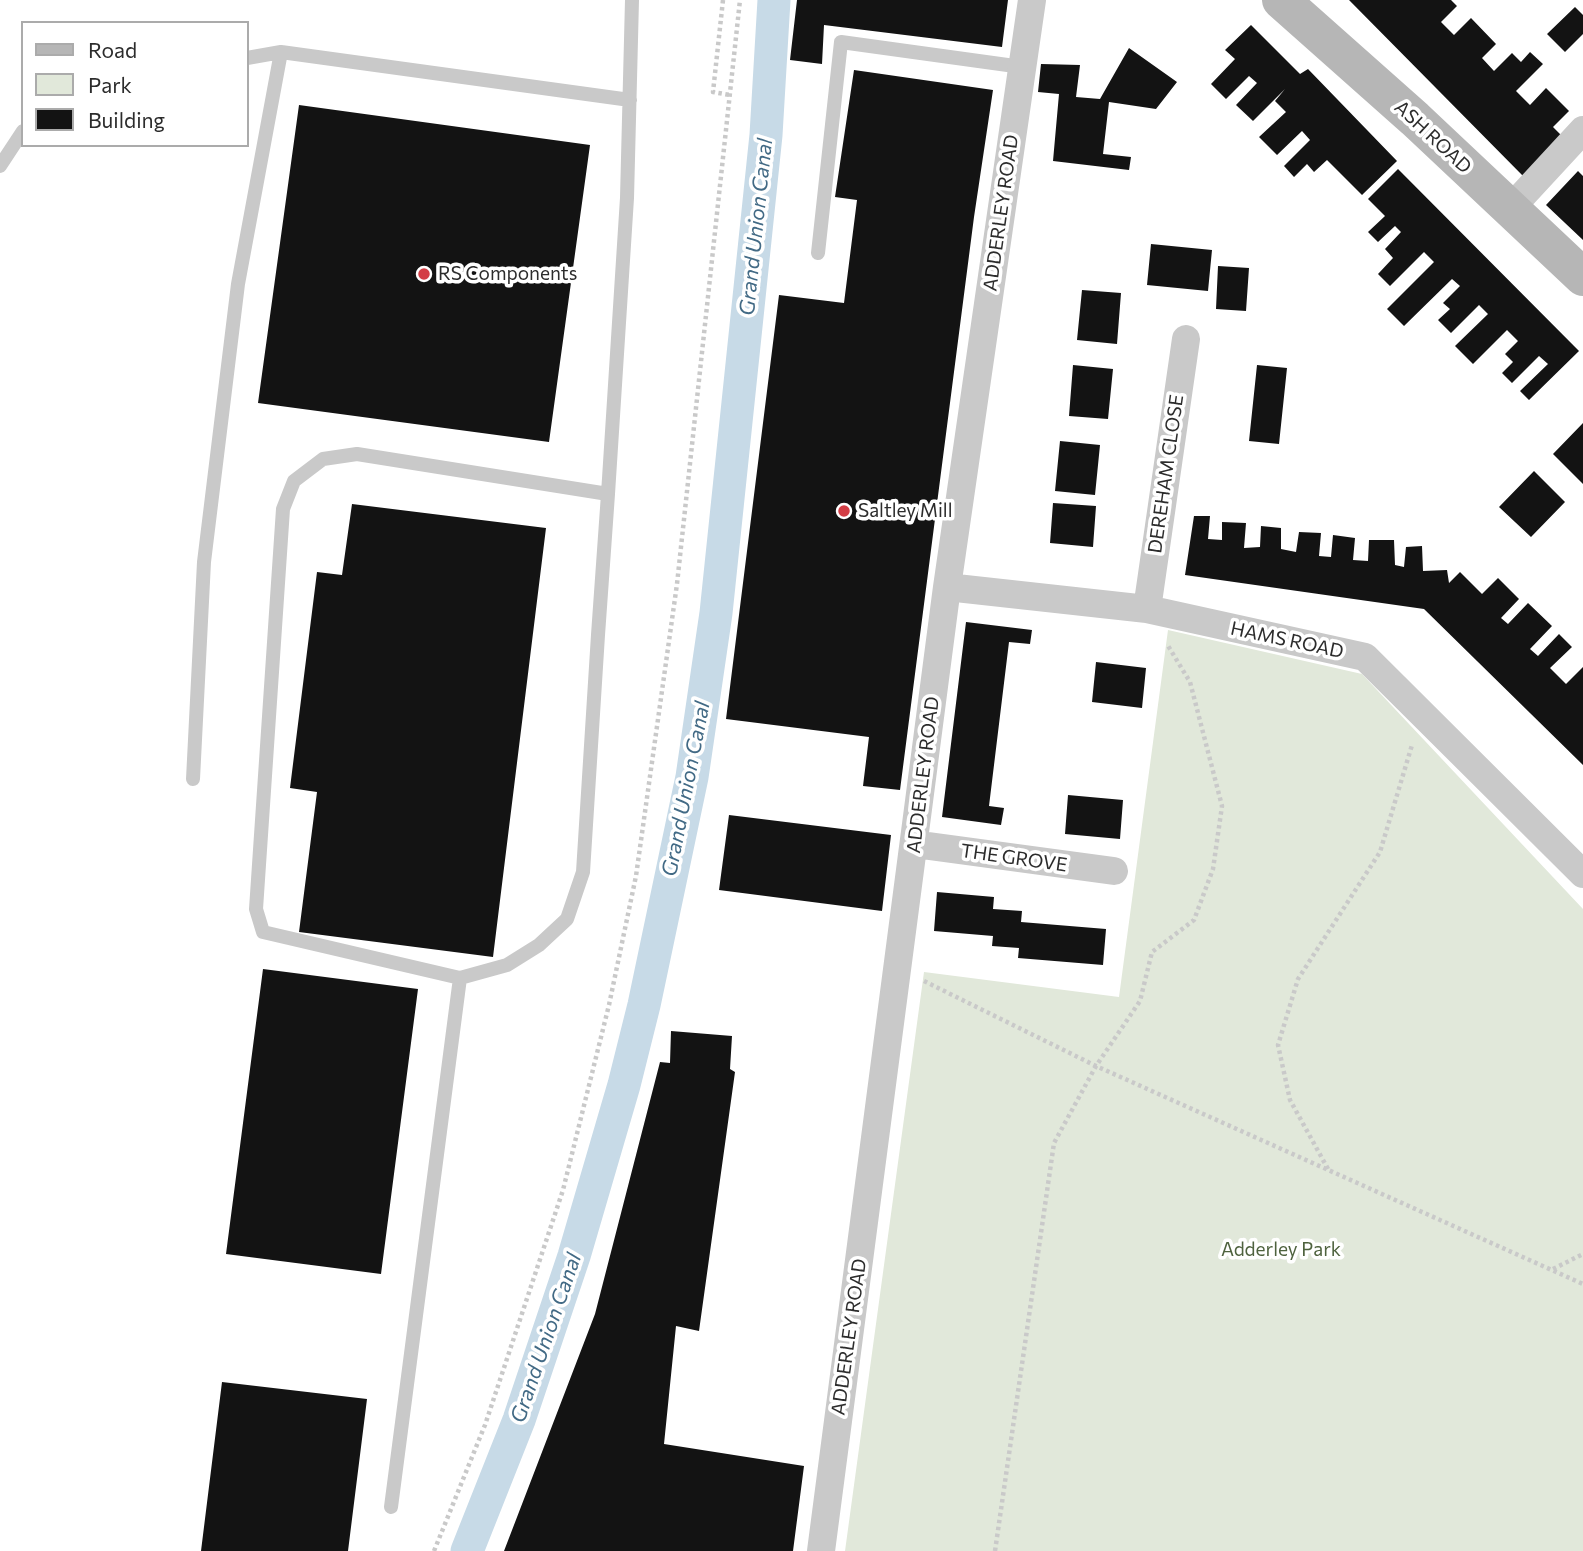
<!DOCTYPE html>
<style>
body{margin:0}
#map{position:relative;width:1583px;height:1551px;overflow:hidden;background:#fff;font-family:Commissioner,sans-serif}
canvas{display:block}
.legend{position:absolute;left:21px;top:21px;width:228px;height:126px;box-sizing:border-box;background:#fff;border:2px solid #ababab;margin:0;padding:9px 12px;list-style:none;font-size:21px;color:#2c2c2c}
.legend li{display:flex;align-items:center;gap:14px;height:35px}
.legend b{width:35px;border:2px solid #ababab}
</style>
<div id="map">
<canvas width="1583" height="1551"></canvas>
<ul class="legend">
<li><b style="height:9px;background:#b6b6b6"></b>Road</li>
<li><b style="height:19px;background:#e1e8da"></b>Park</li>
<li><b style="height:19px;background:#131313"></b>Building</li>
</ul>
</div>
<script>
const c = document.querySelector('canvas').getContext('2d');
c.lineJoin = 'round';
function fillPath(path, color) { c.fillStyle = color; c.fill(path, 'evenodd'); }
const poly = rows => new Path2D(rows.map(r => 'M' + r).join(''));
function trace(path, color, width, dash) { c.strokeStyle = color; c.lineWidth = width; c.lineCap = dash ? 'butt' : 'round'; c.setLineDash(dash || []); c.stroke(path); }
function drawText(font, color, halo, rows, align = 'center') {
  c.font = font + ' Commissioner,sans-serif'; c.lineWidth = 7; c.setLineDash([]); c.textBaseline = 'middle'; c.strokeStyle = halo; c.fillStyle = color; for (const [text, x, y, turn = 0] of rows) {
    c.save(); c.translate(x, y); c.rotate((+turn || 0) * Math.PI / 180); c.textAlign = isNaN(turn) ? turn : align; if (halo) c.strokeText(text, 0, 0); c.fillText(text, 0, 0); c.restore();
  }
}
fillPath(poly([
 [1168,630,1362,674,1583,909,1583,1551,845,1551,924,972,1119,997]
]), '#e1e8da');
trace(poly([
 [467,1551,519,1420,574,1256,624,1085,644,1005,692,777,716,613,766,135,774,0]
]), '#c7dae7', 33);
fillPath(poly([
 [797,0,1008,0,1002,47,824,25,822,64,790,60],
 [1349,0,1451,0,1457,6,1441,22,1454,35,1471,18,1496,44,1482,58,1494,71,1512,53,1521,62,1530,52,1543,64,1516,91,1530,105,1546,88,1569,111,1553,127,1563,137,1523,176],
 [1575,7,1583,15,1583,34,1565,52,1547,34],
 [1251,25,1300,74,1308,69,1397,161,1362,195,1327,160,1314,172,1307,164,1294,177,1284,166,1310,140,1302,131,1277,155,1259,137,1286,112,1275,101,1285,89,1253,121,1236,105,1257,83,1249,76,1226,99,1211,84,1235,59,1225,50],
 [1129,48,1177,82,1156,109,1109,102,1103,154,1131,157,1129,170,1053,161,1059,94,1038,92,1041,64,1080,65,1076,97,1100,99],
 [854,70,993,90,974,217,900,790,863,786,869,737,726,719,779,295,844,303,857,200,835,197],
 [299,105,590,145,549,442,258,403],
 [1398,169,1579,351,1529,400,1520,391,1548,364,1539,356,1512,383,1502,373,1513,362,1505,354,1518,341,1507,330,1473,364,1455,346,1488,314,1479,305,1451,333,1438,320,1450,309,1443,303,1460,286,1452,279,1404,326,1387,309,1434,262,1424,252,1390,286,1378,274,1393,258,1385,249,1401,232,1395,226,1378,242,1368,232,1385,216,1368,199],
 [1578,171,1583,176,1583,240,1546,205],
 [1151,244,1212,250,1208,291,1147,285],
 [1218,266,1249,268,1246,311,1216,309],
 [1082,290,1121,293,1117,344,1077,340],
 [1073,365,1113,369,1108,419,1069,416],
 [1257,365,1287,368,1279,444,1249,441],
 [1583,423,1583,484,1553,454],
 [1060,441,1100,445,1095,495,1055,491],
 [1534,471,1565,502,1531,537,1499,507],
 [1053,503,1096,506,1093,547,1050,543],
 [352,504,546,528,493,957,299,932,317,792,290,788,317,572,342,575],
 [1194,516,1210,516,1208,539,1222,540,1222,522,1246,523,1244,548,1260,547,1261,526,1281,528,1281,549,1296,552,1299,532,1321,533,1319,556,1331,557,1333,535,1355,538,1353,560,1368,561,1369,540,1394,540,1395,565,1404,567,1406,547,1422,546,1423,571,1447,570,1449,583,1460,572,1482,594,1498,578,1519,599,1501,618,1508,624,1528,603,1552,626,1530,649,1538,656,1559,634,1572,647,1550,668,1566,684,1583,667,1583,765,1424,609,1185,575],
 [966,622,1032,630,1030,644,1009,642,989,806,1004,808,1001,825,942,817],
 [1096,662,1146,668,1142,708,1092,702],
 [1068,795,1123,800,1120,839,1065,834],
 [729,815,891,835,882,911,719,890],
 [937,892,994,897,993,909,1022,911,1021,922,1106,929,1103,965,1018,958,1019,948,992,946,993,936,934,931],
 [263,969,418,989,381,1274,226,1254],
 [671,1031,732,1036,730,1069,735,1072,699,1331,676,1326,664,1444,804,1466,793,1551,504,1551,595,1314,660,1062,670,1063],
 [222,1382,367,1399,348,1551,201,1551]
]), '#131313');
trace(poly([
 [723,0,713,92,730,95],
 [924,981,1096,1066,1583,1284],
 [1328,1169,1290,1100,1278,1045,1298,979,1380,852,1412,745],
 [1553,1269,1583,1254],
 [434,1551,485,1425,563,1190,609,1005,636,876,677,584,740,0],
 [995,1551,1054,1143,1096,1066,1140,1001,1152,952,1194,920,1213,869,1222,806,1190,682,1167,644]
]), '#c9c9c9', 4.5, [3.5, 3.5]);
trace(poly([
 [247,58,281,52,630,100],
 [0,166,23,131],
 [818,253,841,42,1022,67],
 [608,494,357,454,323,459,294,481,283,509,256,909,263,932,460,978,507,965,539,945,567,919,583,872,598,635,608,494,627,198,632,0],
 [193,779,204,562,238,284,281,52],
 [391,1507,460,978]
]), '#c9c9c9', 14);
trace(poly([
 [1509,210,1583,130],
 [947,587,1147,609,1365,657,1583,874],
 [1147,609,1186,339],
 [914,844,1114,871],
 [821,1551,947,587,1032,0]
]), '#c9c9c9', 28);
trace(poly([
 [1281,0,1415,119,1583,277]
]), '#b6b6b6', 38);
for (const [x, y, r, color] of [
 [424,274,7,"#d33d45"],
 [844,511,7,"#d33d45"]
]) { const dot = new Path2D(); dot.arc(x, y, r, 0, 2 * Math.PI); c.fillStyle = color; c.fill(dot); trace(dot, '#fff', 2.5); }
drawText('19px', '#2c2c2c', '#fff', [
 ["ASH ROAD",1433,137,43],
 ["ADDERLEY ROAD",1001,213,-82],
 ["DEREHAM CLOSE",1166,474,-82],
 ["HAMS ROAD",1287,640,12],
 ["ADDERLEY ROAD",923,775,-83],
 ["THE GROVE",1014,858,8],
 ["ADDERLEY ROAD",849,1337,-82]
]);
drawText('19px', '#2c2c2c', '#fff', [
 ["RS Components",438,274],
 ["Saltley Mill",858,511]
], 'left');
drawText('19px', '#4e623e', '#fff', [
 ["Adderley Park",1281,1250]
]);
drawText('italic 21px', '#426a85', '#fff', [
 ["Grand Union Canal",756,227,-84],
 ["Grand Union Canal",686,789,-79],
 ["Grand Union Canal",546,1338,-71]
]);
</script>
